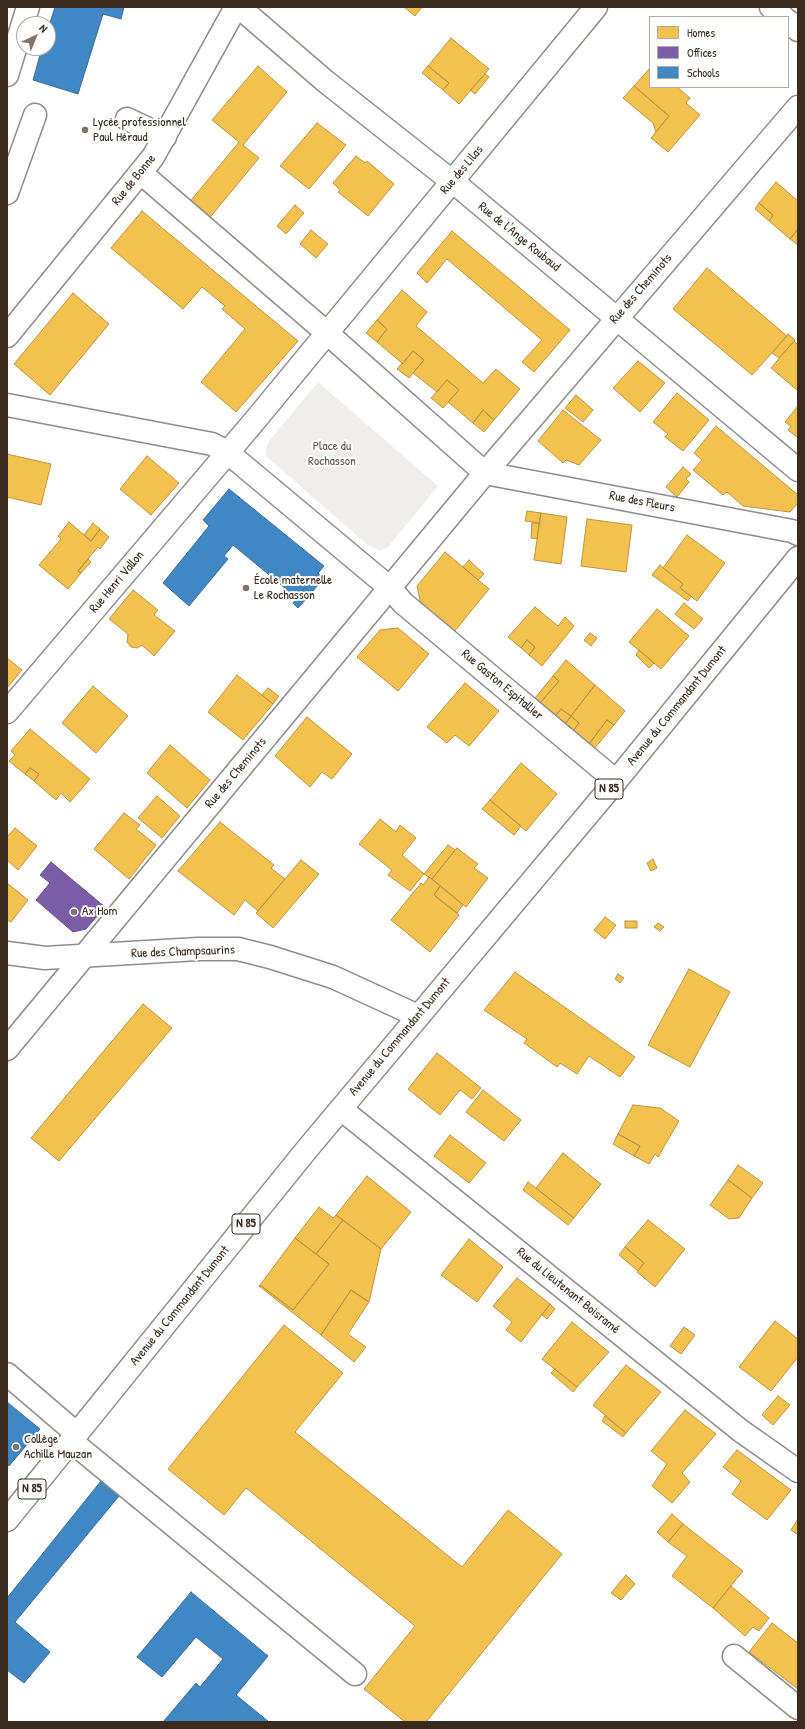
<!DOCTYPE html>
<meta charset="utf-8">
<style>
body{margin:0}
#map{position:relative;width:805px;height:1729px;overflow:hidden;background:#fff;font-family:"Patrick Hand",sans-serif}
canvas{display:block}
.frame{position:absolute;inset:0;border:8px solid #3b2a1e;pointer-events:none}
.legend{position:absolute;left:649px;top:16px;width:140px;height:72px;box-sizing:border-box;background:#fff;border:1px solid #b1aaa5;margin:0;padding:5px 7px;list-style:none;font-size:12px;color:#3b2a1e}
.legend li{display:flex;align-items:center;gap:8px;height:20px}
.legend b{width:20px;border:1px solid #b1aaa5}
.north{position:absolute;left:16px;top:16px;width:40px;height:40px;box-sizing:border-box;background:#fff;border:1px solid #b1aaa5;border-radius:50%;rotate:44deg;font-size:11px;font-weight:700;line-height:16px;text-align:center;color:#3b2a1e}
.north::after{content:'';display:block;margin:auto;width:14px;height:18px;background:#80756d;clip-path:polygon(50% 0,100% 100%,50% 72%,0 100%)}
</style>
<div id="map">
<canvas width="805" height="1729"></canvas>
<div class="frame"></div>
<ul class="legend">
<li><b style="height:11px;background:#f2c14e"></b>Homes</li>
<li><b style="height:11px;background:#7b5ea7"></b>Offices</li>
<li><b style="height:11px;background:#3f88c5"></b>Schools</li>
</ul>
<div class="north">N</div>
</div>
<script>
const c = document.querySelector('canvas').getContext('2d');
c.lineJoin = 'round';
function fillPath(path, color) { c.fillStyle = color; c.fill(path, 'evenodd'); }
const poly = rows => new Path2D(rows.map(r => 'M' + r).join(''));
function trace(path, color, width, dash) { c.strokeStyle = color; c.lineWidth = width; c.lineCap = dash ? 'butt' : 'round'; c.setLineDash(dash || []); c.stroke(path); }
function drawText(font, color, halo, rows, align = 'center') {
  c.font = font + ' "Patrick Hand",sans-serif'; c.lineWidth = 4; c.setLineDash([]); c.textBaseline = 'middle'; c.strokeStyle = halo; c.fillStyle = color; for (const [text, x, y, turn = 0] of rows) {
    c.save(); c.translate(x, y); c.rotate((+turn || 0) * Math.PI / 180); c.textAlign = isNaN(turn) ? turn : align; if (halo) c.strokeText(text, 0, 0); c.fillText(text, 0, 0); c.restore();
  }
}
fillPath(poly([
 [318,382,438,486,388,547,380,551,365,543,266,456,266,448,269,441]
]), '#efeeed');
const homes = poly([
 [404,7,422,7,415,16,404,7],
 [451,38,489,69,459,104,443,90,449,83,428,66,451,38],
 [258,66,287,92,243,145,259,158,207,221,188,204,239,142,212,120,258,66],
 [428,66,449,83,443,90,422,73,428,66],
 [650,68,650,87,677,87,690,98,686,103,700,115,668,152,651,138,669,116,634,86,650,68],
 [485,74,489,77,475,94,470,90,485,74],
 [634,86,669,116,656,132,653,123,623,98,634,86],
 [317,123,346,145,309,189,280,166,317,123],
 [356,156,365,163,367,161,394,184,368,216,338,192,340,190,333,183,356,156],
 [776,182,798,201,798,229,790,239,769,221,773,215,759,203,776,182],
 [759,203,773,215,769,221,755,209,759,203],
 [295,205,304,213,286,234,277,226,295,205],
 [142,211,298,341,236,412,201,382,245,329,222,309,225,306,202,287,183,309,111,248,142,211],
 [798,229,798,245,790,239,798,229],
 [311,230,328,244,316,258,300,244,311,230],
 [452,231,570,330,534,372,522,362,542,340,447,259,427,283,417,273,452,231],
 [707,268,787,336,752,375,673,309,707,268],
 [402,290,427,312,416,326,483,383,496,369,520,389,494,420,483,410,473,423,448,402,459,390,447,380,437,392,413,373,424,360,413,351,403,364,377,342,387,329,377,320,402,290],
 [73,293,109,324,50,395,14,364,73,293],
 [377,320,387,329,377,342,366,333,377,320],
 [788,334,795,340,779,358,772,353,788,334],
 [794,341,798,345,798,391,771,368,794,341],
 [413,351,424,360,409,378,397,369,413,351],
 [638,361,665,383,640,412,613,388,638,361],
 [447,380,459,390,443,408,431,398,447,380],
 [677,393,709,420,683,451,665,437,668,434,653,422,677,393],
 [576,395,593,410,583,422,565,408,576,395],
 [798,406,798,438,788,430,791,426,785,422,798,406],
 [483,410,494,420,484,432,473,423,483,410],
 [563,410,601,440,579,465,566,460,563,463,538,441,563,410],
 [716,426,798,495,798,503,790,512,743,506,727,492,723,495,693,470,702,460,694,453,716,426],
 [7,454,51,464,41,505,7,497,7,454],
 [147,456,179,483,151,515,120,489,147,456],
 [683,467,691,474,686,479,689,482,677,497,666,487,683,467],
 [527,511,541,513,539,523,525,521,527,511],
 [541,513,567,517,561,564,534,560,541,513],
 [587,519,632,525,626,572,581,566,587,519],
 [69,522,91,541,100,529,109,537,100,549,98,547,78,571,81,573,68,589,39,565,61,539,58,536,69,522],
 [93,523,100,529,91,541,84,535,93,523],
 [532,523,539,523,537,539,531,538,532,523],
 [687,535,725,563,697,601,680,588,683,584,663,568,687,535],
 [445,552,489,589,454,632,421,605,417,586,445,552],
 [88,559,91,562,81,573,78,571,88,559],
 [469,560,484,574,478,580,463,567,469,560],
 [660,565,683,584,680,588,691,596,688,601,652,575,660,565],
 [133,590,158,610,154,615,175,631,154,656,142,645,137,648,131,647,127,642,128,634,109,619,133,590],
 [684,603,703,619,694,629,675,614,684,603],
 [535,607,558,626,565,617,574,626,542,666,529,655,535,647,527,640,521,648,508,637,535,607],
 [657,609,689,636,661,669,629,642,657,609],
 [398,628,429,654,398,691,357,657,380,630,398,628],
 [590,633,597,638,591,646,584,640,590,633],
 [527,640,535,647,529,655,521,648,527,640],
 [639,650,654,663,649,668,636,655,639,650],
 [7,658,22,670,7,688,7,658],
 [566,660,595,685,571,716,561,709,555,716,540,703,559,681,553,676,566,660],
 [237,675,273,704,243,740,208,712,237,675],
 [553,676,559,681,540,703,535,698,553,676],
 [465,683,499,711,469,746,455,735,447,743,427,727,465,683],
 [595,685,625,711,614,725,607,720,589,744,573,731,579,723,571,716,595,685],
 [93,686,128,716,96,753,62,723,93,686],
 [268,688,279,696,273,704,262,695,268,688],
 [561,709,571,716,565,724,555,716,561,709],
 [571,716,579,723,573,731,565,724,571,716],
 [307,717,352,754,332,779,322,772,310,787,275,756,307,717],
 [607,720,614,725,594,749,589,744,607,720],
 [30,729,90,779,70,802,61,793,56,800,34,781,39,774,30,768,25,774,9,761,15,755,11,751,30,729],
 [170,745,210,780,187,808,147,773,170,745],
 [521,763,557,794,526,831,490,800,521,763],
 [30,768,39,774,34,781,25,774,30,768],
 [157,796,180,816,162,838,138,818,157,796],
 [490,800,521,826,514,835,482,809,490,800],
 [124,813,140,825,136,829,156,845,129,879,94,849,124,813],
 [380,819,396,832,400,825,416,838,402,855,424,874,410,891,388,875,392,870,359,844,380,819],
 [220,822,274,865,271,868,285,879,258,911,245,900,234,915,178,871,220,822],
 [15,828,37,846,18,870,7,860,7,837,15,828],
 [448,845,455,850,432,879,424,874,448,845],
 [457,848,478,864,474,868,488,878,466,907,432,879,457,848],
 [653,859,657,868,651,871,647,863,653,859],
 [301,860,319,874,273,928,256,913,301,860],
 [429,877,440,886,434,895,459,915,430,952,391,920,421,883,423,885,429,877],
 [7,883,28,900,11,922,7,920,7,883],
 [440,886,463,905,457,913,434,895,440,886],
 [605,917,616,925,605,939,594,930,605,917],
 [625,921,637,921,637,928,625,928,625,921],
 [658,923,664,927,660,931,654,927,658,923],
 [689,969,730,992,690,1067,648,1045,689,969],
 [515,972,635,1057,620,1077,589,1056,577,1074,560,1063,557,1067,524,1043,527,1039,484,1010,515,972],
 [618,974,624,978,620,983,615,979,618,974],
 [143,1004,172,1028,59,1161,31,1138,143,1004],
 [437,1053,481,1088,472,1099,460,1090,440,1115,408,1089,437,1053],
 [483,1090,521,1120,504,1141,466,1112,483,1090],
 [633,1105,660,1108,679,1121,658,1157,655,1154,649,1164,634,1156,640,1146,618,1134,633,1105],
 [618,1134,640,1146,634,1156,613,1144,618,1134],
 [450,1135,486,1163,469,1183,434,1156,450,1135],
 [563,1153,601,1184,574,1218,536,1188,563,1153],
 [738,1165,763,1183,752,1198,728,1180,738,1165],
 [367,1176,411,1212,381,1249,336,1215,367,1176],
 [728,1180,752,1198,739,1218,729,1219,710,1205,728,1180],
 [528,1182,574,1218,568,1225,523,1190,528,1182],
 [319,1207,333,1218,336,1215,343,1220,316,1254,295,1238,319,1207],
 [343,1220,381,1249,369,1302,351,1290,321,1335,259,1286,260,1285,293,1310,329,1264,316,1254,343,1220],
 [648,1220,685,1249,655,1287,637,1272,644,1263,625,1247,648,1220],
 [295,1238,329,1264,293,1310,260,1285,295,1238],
 [469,1239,503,1267,477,1302,441,1275,469,1239],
 [625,1247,644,1263,638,1271,619,1255,625,1247],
 [517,1278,550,1304,521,1342,506,1330,512,1322,493,1306,517,1278],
 [351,1290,369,1302,348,1334,366,1347,354,1362,321,1335,351,1290],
 [550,1304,555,1309,547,1319,542,1315,550,1304],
 [775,1321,798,1339,798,1357,771,1391,739,1367,775,1321],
 [572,1322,609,1352,577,1387,542,1359,572,1322],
 [284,1325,343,1373,295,1432,462,1567,508,1510,562,1554,426,1722,405,1722,364,1689,415,1626,246,1488,224,1515,168,1469,284,1325],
 [684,1327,695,1335,681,1354,670,1346,684,1327],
 [626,1365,661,1392,626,1433,593,1405,626,1365],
 [555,1369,577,1387,573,1392,551,1373,555,1369],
 [778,1396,790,1405,773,1425,762,1415,778,1396],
 [685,1410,716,1434,682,1473,690,1482,672,1503,652,1486,667,1464,651,1451,685,1410],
 [605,1416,626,1433,623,1437,602,1421,605,1416],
 [737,1450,791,1490,767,1520,732,1494,741,1481,723,1467,737,1450],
 [672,1514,683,1524,668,1542,657,1532,672,1514],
 [798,1519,798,1535,791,1530,798,1519],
 [683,1524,743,1571,713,1608,672,1576,687,1556,668,1542,683,1524],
 [626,1575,635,1584,621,1600,611,1593,626,1575],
 [731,1586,769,1618,759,1631,753,1627,745,1636,713,1608,731,1586],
 [772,1623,798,1643,798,1689,749,1652,772,1623]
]);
fillPath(homes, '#f2c14e');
trace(homes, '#bb9440', 1);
const offices = poly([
 [51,862,105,907,86,929,73,932,36,900,50,883,40,875,51,862]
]);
fillPath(offices, '#7b5ea7');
trace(offices, '#684e7e', 1);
const schools = poly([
 [55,7,124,7,121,19,103,14,78,94,33,80,42,48,48,48,48,29,55,7],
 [229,489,324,566,297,598,233,545,224,556,228,559,189,606,163,583,209,526,203,520,229,489],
 [318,573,324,578,317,586,311,581,318,573],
 [311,581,317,586,309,596,302,591,311,581],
 [302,591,309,596,298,608,293,603,302,591],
 [7,1402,40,1429,9,1466,7,1464,7,1402],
 [101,1481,119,1496,15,1622,50,1652,24,1683,7,1670,7,1598,101,1481],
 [191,1592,268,1656,236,1695,269,1722,163,1722,196,1683,200,1687,223,1659,196,1637,162,1677,137,1657,191,1592]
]);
fillPath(schools, '#3f88c5');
trace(schools, '#3e6c93', 1);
const minor = poly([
 [239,7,325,81,463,190,798,470],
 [771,7,783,17],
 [788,21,798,30],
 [7,75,28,7],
 [127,119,165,137],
 [141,173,327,333,485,473],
 [7,193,35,115],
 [7,336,153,157,236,7],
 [7,405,212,444,227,452,390,588,403,603,616,781],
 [485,473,792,531,798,534],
 [7,712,252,424,596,7],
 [7,1049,485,473,798,107],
 [341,1109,741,1431,798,1471],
 [7,1374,77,1434],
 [71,1441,355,1674],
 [734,1656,798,1708]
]);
const major = poly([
 [7,953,45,958,198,949,238,949,270,957,333,977,418,1016],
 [7,1520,308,1148,616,781,798,558]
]);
trace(minor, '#8e8b88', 25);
trace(major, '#8e8b88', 25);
trace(minor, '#fff', 22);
trace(major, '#fff', 22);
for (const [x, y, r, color] of [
 [85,130,4,"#80756d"],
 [246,588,4,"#80756d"],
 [74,912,4,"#80756d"],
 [16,1447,4,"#80756d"]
]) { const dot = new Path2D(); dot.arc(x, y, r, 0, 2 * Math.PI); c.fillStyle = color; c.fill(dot); trace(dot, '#fff', 1.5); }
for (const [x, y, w] of [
 [609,789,28],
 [246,1224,28],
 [32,1489,28]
]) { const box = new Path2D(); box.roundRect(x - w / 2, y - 10, w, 20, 3); c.fillStyle = '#fff'; c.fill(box); trace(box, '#3b2a1e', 1); }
drawText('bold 12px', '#3b2a1e', null, [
 ["N 85",609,789],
 ["N 85",246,1224],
 ["N 85",32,1489]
]);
drawText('13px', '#3b2a1e', '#fff', [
 ["Lycée professionnel",93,123],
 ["Paul Héraud",93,138],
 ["École maternelle",254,581],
 ["Le Rochasson",254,596],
 ["Ax Hom",82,912],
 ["Collège",24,1440],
 ["Achille Mauzan",24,1455]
], 'left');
drawText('13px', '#3b2a1e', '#fff', [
 ["Rue des Lilas",462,170,-50],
 ["Rue de Bonne",134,180,-51],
 ["Rue de l'Ange Roubaud",519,237,39],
 ["Rue des Cheminots",641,289,-49],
 ["Rue des Fleurs",642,502,11],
 ["Rue Henri Vallon",117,582,-50],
 ["Rue Gaston Espitallier",502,685,40],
 ["Avenue du Commandant Dumont",677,706,-51],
 ["Rue des Cheminots",236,773,-50],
 ["Rue des Champsaurins",183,952,-2],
 ["Avenue du Commandant Dumont",400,1037,-50],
 ["Rue du Lieutenant Boisramé",568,1291,39],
 ["Avenue du Commandant Dumont",180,1306,-51]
]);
drawText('13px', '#65584e', '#fff', [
 ["Place du",332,447],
 ["Rochasson",332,462]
]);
</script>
